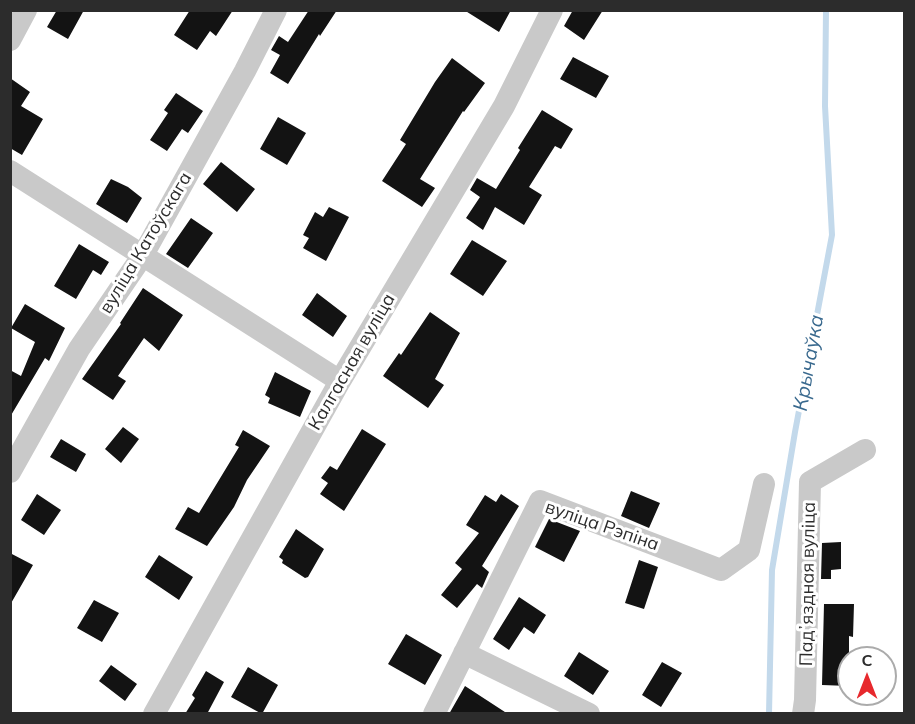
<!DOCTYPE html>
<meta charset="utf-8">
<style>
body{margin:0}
#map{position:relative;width:915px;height:724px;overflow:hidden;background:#fff;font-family:Mulish,sans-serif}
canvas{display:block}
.frame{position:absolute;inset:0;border:12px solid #2c2c2c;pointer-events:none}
.north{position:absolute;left:837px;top:646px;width:60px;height:60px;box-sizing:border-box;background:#fff;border:2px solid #ababab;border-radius:50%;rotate:0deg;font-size:16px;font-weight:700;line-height:24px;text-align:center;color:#2c2c2c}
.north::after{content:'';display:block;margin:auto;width:21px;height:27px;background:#e7292d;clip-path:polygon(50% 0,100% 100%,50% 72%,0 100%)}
</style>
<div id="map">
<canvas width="915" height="724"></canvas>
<div class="frame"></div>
<div class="north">С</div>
</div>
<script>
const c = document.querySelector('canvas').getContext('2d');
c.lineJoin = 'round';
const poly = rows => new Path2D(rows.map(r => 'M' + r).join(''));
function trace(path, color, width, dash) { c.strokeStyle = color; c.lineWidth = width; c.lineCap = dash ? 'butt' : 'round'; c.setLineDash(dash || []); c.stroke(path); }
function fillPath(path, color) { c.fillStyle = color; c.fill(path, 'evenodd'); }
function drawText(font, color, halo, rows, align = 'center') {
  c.font = font + ' Mulish,sans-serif'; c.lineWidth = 6; c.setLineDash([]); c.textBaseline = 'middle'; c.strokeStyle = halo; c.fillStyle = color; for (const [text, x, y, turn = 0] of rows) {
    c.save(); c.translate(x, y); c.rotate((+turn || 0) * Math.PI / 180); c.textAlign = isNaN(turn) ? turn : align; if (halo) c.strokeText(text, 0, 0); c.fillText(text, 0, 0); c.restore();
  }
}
trace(poly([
 [769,714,772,570,795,432,832,235,825,106,826,10]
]), '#c3d9eb', 6);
fillPath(poly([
 [57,10,84,10,68,39,47,27],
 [190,10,233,10,216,36,210,31,197,50,174,35],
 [309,10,337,10,320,36,319,34,288,84,270,73,280,55,271,50,279,36,288,42],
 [464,10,511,10,499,32],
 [573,10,603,10,584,40,564,26],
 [573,57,609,76,596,98,560,79],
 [452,58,485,83,464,112,463,111,420,179,435,188,422,207,382,181,406,144,400,140,435,82],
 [10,78,30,92,21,106,43,119,22,155,10,148],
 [176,93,203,111,188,133,182,129,167,151,150,140,168,113,164,110],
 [542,110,573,129,561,149,555,146,529,187,542,195,524,225,495,207,483,230,466,218,480,197,470,190,477,178,496,189,520,150,518,148],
 [278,117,306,133,287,165,260,149],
 [221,162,255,189,237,212,203,184],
 [111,179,128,187,142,198,127,223,96,204],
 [329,207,349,217,326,261,303,248,309,238,303,235,315,212,323,217],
 [191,218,213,233,188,268,166,254],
 [472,240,507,261,483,296,450,274],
 [79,244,109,262,101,275,93,270,76,299,54,286],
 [143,288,183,315,159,351,144,338,118,376,126,381,113,400,82,379,121,324,120,323],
 [317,293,347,316,333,337,302,315],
 [25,304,65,328,49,361,45,358,10,417,10,370,21,376,35,342,11,328],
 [430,312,460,333,435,379,444,385,428,408,383,376,399,353,401,355],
 [275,372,311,391,300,417,268,403,270,398,265,395],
 [123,427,139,439,121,463,105,449],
 [362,429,386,444,344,511,320,494,328,483,321,478,330,466,337,470],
 [243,430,270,446,247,480,234,507,207,546,175,529,188,507,199,513,239,447,235,445],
 [61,439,86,454,76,472,50,457],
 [631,491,660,503,649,528,621,516],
 [37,494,61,510,44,535,21,520],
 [501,494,519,506,482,566,489,572,482,588,477,584,457,608,441,595,462,569,455,563,479,533,466,525,485,495,496,502],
 [549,519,580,531,564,562,535,547],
 [296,529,324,549,308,577,305,578,282,563,283,560,279,557],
 [841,542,841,569,831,570,831,579,821,579,822,543],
 [10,553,33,565,10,605],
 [159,555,193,577,179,600,145,577],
 [639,560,658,567,644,609,625,603],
 [519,597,546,615,534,634,524,627,509,650,493,639],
 [94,600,119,613,102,642,77,628],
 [824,604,854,604,853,637,849,636,849,686,822,685],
 [406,634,442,655,425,685,388,664],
 [579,652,609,671,593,695,564,676],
 [662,662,682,673,661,707,642,695],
 [111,665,137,684,125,701,99,681],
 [248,667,278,685,262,714,231,697],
 [206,671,224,682,207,714,185,714,195,698,192,695],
 [465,686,508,714,449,714]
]), '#131313');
trace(poly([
 [10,40,26,10],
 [10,171,340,381],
 [10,472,79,349,143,255,245,71,276,10],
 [464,653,589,714],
 [154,714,340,381,504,106,552,10],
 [434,714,540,501,721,570,749,550,764,484],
 [803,714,805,700,810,482,865,450]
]), '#c9c9c9', 22);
drawText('18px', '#2c2c2c', '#fff', [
 ["вуліца Катоўскага",146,243,-59],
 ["Калгасная вуліца",352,362,-60],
 ["вуліца Рэпіна",602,526,19],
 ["Падʼяздная вуліца",808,584,-89]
]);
drawText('italic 20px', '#39698e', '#fff', [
 ["Крычаўка",809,363,-80]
]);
</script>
